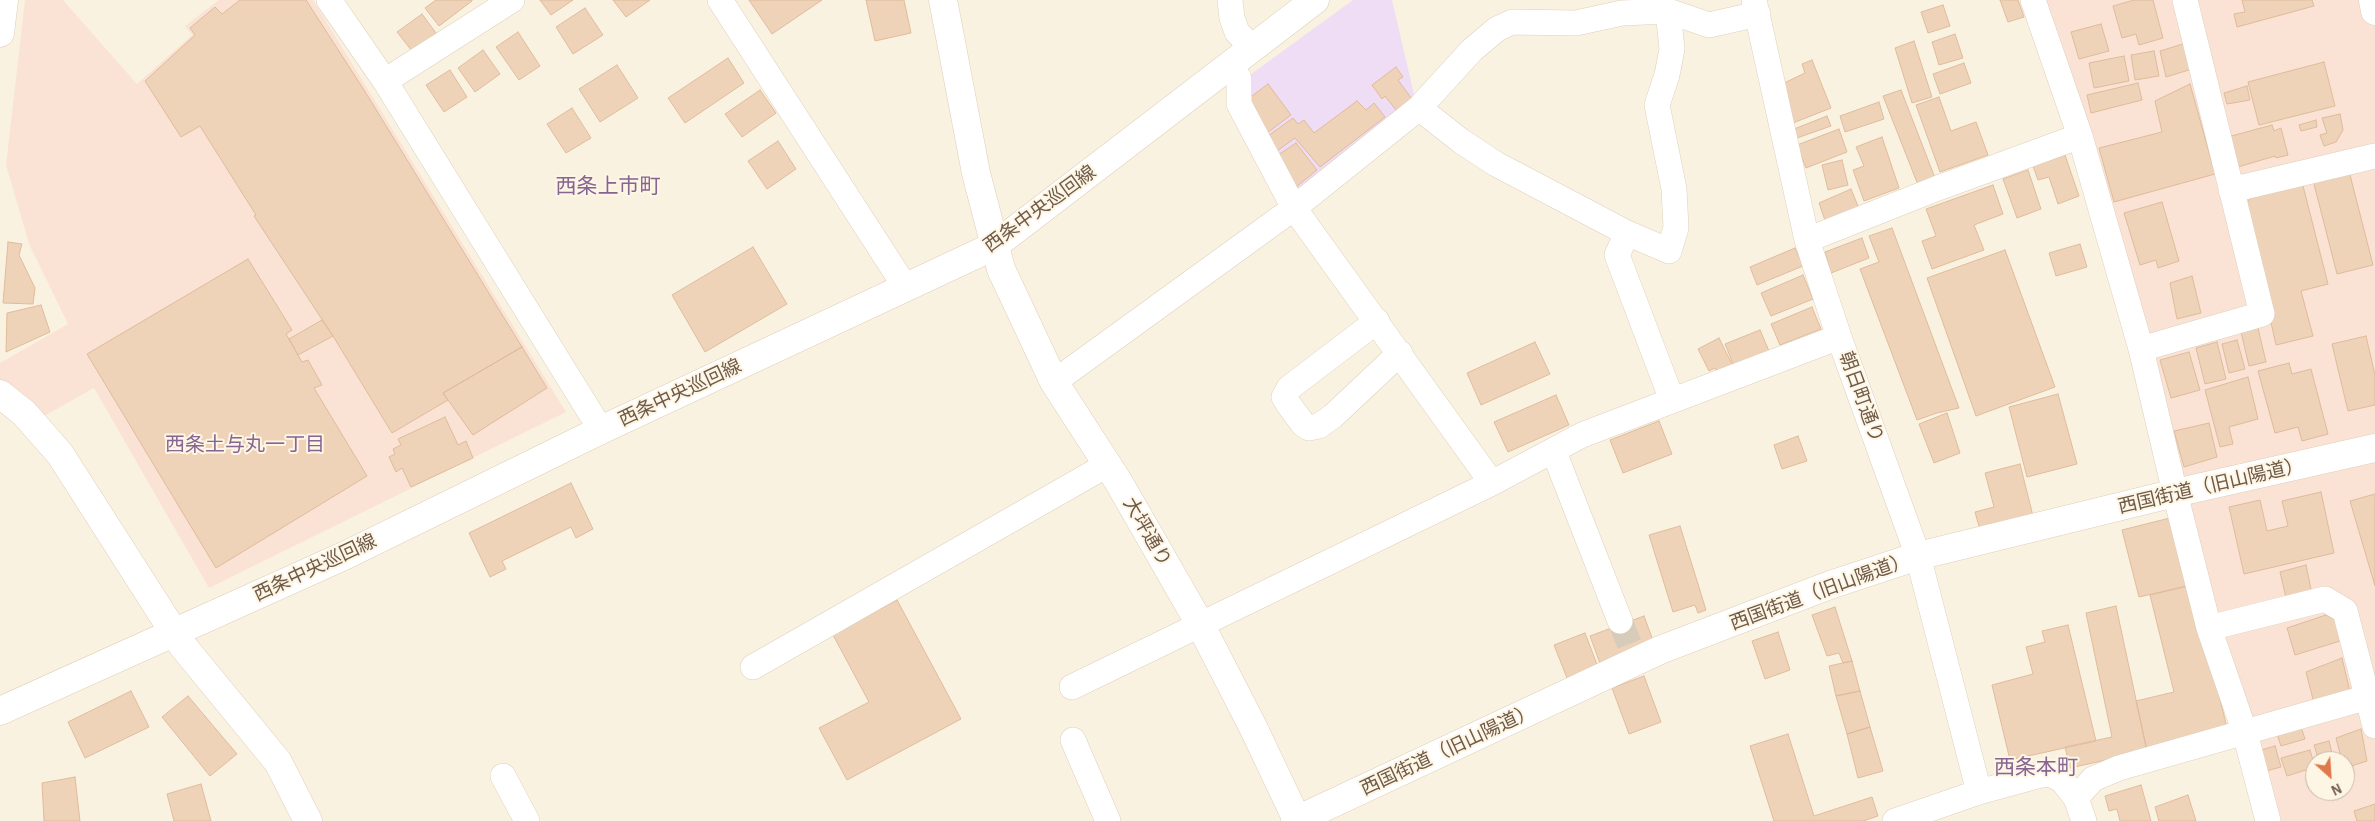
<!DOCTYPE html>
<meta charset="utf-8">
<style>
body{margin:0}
#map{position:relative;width:2375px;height:821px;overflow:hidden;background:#faf2e0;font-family:"Alegreya Sans",sans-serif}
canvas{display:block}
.north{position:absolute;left:2305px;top:751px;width:50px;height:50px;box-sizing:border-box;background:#fef6e5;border:1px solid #c5b8a7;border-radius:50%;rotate:154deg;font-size:14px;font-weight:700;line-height:20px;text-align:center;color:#6f5a49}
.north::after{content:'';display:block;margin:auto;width:18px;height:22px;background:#df784b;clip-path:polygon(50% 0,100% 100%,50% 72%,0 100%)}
</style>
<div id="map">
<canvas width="2375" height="821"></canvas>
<div class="north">N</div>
</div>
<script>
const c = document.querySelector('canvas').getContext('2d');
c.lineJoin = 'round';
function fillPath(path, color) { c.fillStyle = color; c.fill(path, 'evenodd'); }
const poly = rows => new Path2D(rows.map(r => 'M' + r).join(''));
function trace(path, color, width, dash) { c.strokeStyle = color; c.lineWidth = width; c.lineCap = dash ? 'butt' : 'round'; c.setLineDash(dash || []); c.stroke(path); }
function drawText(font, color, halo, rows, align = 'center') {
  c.font = font + ' "Alegreya Sans","Noto Sans JP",sans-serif'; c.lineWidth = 4; c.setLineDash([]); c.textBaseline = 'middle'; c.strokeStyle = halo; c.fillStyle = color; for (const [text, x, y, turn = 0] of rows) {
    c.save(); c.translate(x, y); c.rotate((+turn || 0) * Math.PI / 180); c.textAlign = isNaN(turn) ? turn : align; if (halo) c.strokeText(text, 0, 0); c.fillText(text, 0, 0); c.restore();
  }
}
fillPath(poly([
 [25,0,63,0,137,84,192,35,185,26,219,0,313,0,566,412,209,588,94,388,39,419,0,382,0,363,68,324,29,244,6,165],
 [2032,0,2375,0,2375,821,2257,821],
 [2315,761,2345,761,2345,791,2315,791]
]), '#fae3d4');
fillPath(poly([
 [1353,0,1392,0,1416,103,1293,199,1243,80]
]), '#efddf6');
const building = poly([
 [240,0,306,0,364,90,522,347,443,393,448,400,392,433,333,336,254,216,256,215,200,126,181,137,145,81,195,35,190,28,215,7,222,14,240,0],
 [436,0,472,0,472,1,439,26,425,8,436,0],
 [540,0,573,0,551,15,540,0],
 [613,0,650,0,626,17,613,0],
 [749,0,822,0,772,34,749,0],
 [866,0,904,0,911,33,875,41,866,0],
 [2000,0,2018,0,2024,17,2008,22,2000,0],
 [2134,0,2153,0,2163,38,2139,45,2136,34,2122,38,2113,6,2134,0],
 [2242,0,2312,0,2314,6,2237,27,2234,14,2245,12,2242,0],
 [1943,5,1950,26,1928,33,1921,12,1943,5],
 [585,8,603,35,573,54,556,27,585,8],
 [422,14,436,33,412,51,397,32,422,14],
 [2101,24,2109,51,2079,59,2071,32,2101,24],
 [518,32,540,66,519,80,496,47,518,32],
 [1955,34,1963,58,1939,65,1932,42,1955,34],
 [1914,41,1932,97,1912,103,1895,48,1914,41],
 [2186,43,2192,69,2166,77,2160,51,2186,43],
 [483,50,500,74,475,92,458,68,483,50],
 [2154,51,2159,76,2135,80,2131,55,2154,51],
 [2124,56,2129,81,2094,88,2089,63,2124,56],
 [728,58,744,83,685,123,668,98,728,58],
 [1812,60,1831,108,1793,123,1782,84,1805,73,1802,64,1812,60],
 [2324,62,2335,106,2259,125,2248,82,2324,62],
 [1964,63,1971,83,1940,94,1933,74,1964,63],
 [617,65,638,98,600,122,579,89,617,65],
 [1396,67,1403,77,1398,80,1412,99,1396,110,1385,96,1382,99,1372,85,1396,67],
 [450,70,467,97,444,112,426,85,450,70],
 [2138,83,2142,100,2091,113,2087,95,2138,83],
 [1268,84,1291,115,1267,133,1248,99,1268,84],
 [2190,84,2215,174,2114,202,2099,148,2162,132,2155,101,2190,84],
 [2247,86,2250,100,2227,104,2224,93,2247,86],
 [760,90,776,113,742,137,725,114,760,90],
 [1901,90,1937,183,1920,190,1883,96,1901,90],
 [1939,97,1951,131,1976,122,1988,155,1940,172,1916,105,1939,97],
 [1357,101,1366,110,1374,103,1385,117,1320,167,1295,138,1277,151,1268,136,1293,118,1298,124,1304,120,1314,133,1357,101],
 [1879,102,1884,119,1845,132,1840,116,1879,102],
 [572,108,591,138,566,153,547,124,572,108],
 [2340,114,2343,130,2336,142,2324,146,2320,135,2327,133,2322,118,2340,114],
 [1827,116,1831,126,1797,138,1794,129,1827,116],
 [2316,120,2317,127,2301,131,2299,125,2316,120],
 [2272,125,2274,131,2281,128,2288,155,2276,158,2275,156,2238,167,2224,138,2272,125],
 [1839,129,1847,152,1806,168,1797,145,1839,129],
 [1882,137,1899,188,1864,201,1853,170,1864,166,1856,147,1882,137],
 [778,141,796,169,767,189,748,161,778,141],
 [1296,143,1317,170,1295,188,1278,155,1296,143],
 [2065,155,2079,196,2058,204,2049,177,2038,180,2033,166,2065,155],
 [1842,160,1848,185,1828,190,1822,165,1842,160],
 [2028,170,2041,209,2017,218,2003,179,2028,170],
 [2349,171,2373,265,2337,274,2313,180,2349,171],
 [2302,182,2328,284,2301,291,2313,336,2276,345,2245,206,2254,193,2302,182],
 [1993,185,2003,214,1974,225,1984,250,1932,269,1922,241,1936,236,1926,209,1993,185],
 [1851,189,1862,216,1828,229,1819,203,1851,189],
 [2162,202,2179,261,2158,268,2156,260,2140,265,2124,213,2162,202],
 [1892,228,1959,408,1937,413,1917,420,1860,269,1879,262,1869,236,1892,228],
 [1862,238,1869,258,1831,273,1825,252,1862,238],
 [8,242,22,244,19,255,35,288,33,304,3,303,8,242],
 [2080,244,2087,267,2056,276,2049,253,2080,244],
 [753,247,787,304,705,352,672,295,753,247],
 [1795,248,1803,266,1757,285,1750,267,1795,248],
 [2005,250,2055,387,1976,416,1927,278,2005,250],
 [248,259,292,330,286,334,302,362,308,360,322,385,314,388,367,476,216,568,87,354,248,259],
 [1803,275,1813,299,1771,316,1761,293,1803,275],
 [2192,276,2201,313,2177,319,2170,283,2192,276],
 [41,305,50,332,6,352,7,313,41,305],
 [1812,307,1821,329,1780,345,1771,324,1812,307],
 [322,320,333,336,298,355,289,339,322,320],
 [2258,328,2266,362,2249,366,2241,332,2258,328],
 [1760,330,1769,351,1734,366,1725,344,1760,330],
 [2366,336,2375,375,2375,405,2348,411,2332,344,2366,336],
 [1719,338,1733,366,1718,374,1715,368,1709,371,1698,349,1719,338],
 [2237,340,2245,369,2229,373,2222,344,2237,340],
 [1535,342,1550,374,1481,405,1467,373,1535,342],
 [2217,342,2226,379,2205,384,2196,348,2217,342],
 [522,347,547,388,473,435,443,393,522,347],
 [2189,352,2200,390,2171,398,2160,360,2189,352],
 [2289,363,2292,374,2311,369,2328,434,2302,441,2298,427,2275,433,2258,371,2289,363],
 [2248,377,2258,419,2229,427,2233,444,2220,447,2205,390,2248,377],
 [2058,394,2077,464,2027,477,2009,407,2058,394],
 [1556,395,1569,425,1508,452,1494,422,1556,395],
 [1947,413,1960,453,1934,463,1919,424,1947,413],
 [445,417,458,445,466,441,473,458,411,487,402,468,396,472,389,457,395,454,393,449,401,445,398,439,445,417],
 [1659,421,1672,454,1623,473,1610,440,1659,421],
 [2209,423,2217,457,2184,467,2174,431,2209,423],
 [1798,436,1807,461,1782,469,1774,445,1798,436],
 [2020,464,2033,516,1980,530,1975,512,1994,507,1985,473,2020,464],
 [571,483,593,529,576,538,571,527,502,561,506,569,490,577,469,533,571,483],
 [2321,492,2334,553,2244,574,2229,507,2260,500,2267,531,2288,526,2282,501,2321,492],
 [2375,494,2375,586,2350,501,2375,494],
 [2170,518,2187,586,2139,597,2122,530,2170,518],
 [1680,526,1706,610,1698,613,1695,605,1673,612,1649,535,1680,526],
 [2306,565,2312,594,2287,602,2280,572,2306,565],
 [2192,585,2228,732,2147,751,2136,701,2174,692,2150,595,2192,585],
 [897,600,961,719,847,780,819,728,869,702,833,635,897,600],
 [2116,606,2147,751,2070,768,2065,747,2112,737,2086,613,2116,606],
 [1835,607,1852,661,1843,663,1839,653,1827,656,1812,615,1835,607],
 [2326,615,2337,621,2340,641,2295,655,2287,628,2326,615],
 [1644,616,1655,646,1601,666,1590,636,1644,616],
 [2068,625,2096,741,2010,760,1992,685,2033,674,2026,647,2045,642,2042,631,2068,625],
 [1778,632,1790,670,1765,679,1752,641,1778,632],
 [1585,633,1598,667,1567,678,1554,645,1585,633],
 [2342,658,2351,696,2315,707,2306,672,2342,658],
 [1852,661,1860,691,1836,696,1829,666,1852,661],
 [1644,676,1661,722,1629,734,1612,688,1644,676],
 [131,691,149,727,85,758,68,722,131,691],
 [1860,691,1870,727,1847,734,1836,696,1860,691],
 [188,696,237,754,210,776,162,717,188,696],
 [1870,727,1883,771,1858,778,1847,734,1870,727],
 [2301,727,2305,739,2281,746,2277,734,2301,727],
 [2361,729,2367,761,2345,768,2345,761,2342,761,2336,738,2361,729],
 [1788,734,1814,816,1872,797,1878,816,1863,821,1774,821,1750,746,1788,734],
 [2329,741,2334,761,2319,761,2314,745,2329,741],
 [2275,746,2281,767,2266,771,2261,750,2275,746],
 [2310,750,2315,767,2287,776,2281,758,2310,750],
 [75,777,80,821,44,821,42,783,75,777],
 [201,784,211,821,174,821,167,794,201,784],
 [2141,785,2151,821,2120,821,2117,809,2109,811,2105,796,2141,785],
 [2188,795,2196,821,2159,821,2155,807,2188,795],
 [2375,804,2375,821,2357,821,2354,811,2375,804]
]);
fillPath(building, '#eed3b9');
trace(building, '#e0bb9b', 1);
trace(poly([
 [1620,621,1636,661]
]), '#d7ccba', 25, [25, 12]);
const street = poly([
 [329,0,385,81,601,430],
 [720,0,906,288],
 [1230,0,1232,18,1237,32,1252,48],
 [1754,0,1807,240,1839,337,1918,556,1979,792],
 [2033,0,2080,136,2141,349,2175,493,2209,628,2245,733,2268,821],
 [1231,64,1239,79,1239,104,1294,208,1492,483],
 [385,81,512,0],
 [1419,108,1461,141,1496,164,1627,233,1617,255,1672,400],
 [2231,190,2375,156],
 [1627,233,1669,251,1676,228,1674,189,1657,105,1667,75,1672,49,1668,11],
 [1807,240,1938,188,2080,136],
 [1377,321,1289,388,1284,397,1289,405,1303,424,1309,428,1319,426,1333,416,1400,353],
 [2141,349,2262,314,2185,0],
 [1054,382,1294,208,1419,108,1472,50,1497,29,1512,22,1576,23,1622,13,1668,11,1709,25,1758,14],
 [1554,452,1620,621],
 [2209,628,2325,599,2345,611,2375,726],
 [753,667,1107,465],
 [1072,687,1492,483,1582,435,1839,337],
 [1073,740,1108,821],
 [503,776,527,821],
 [2076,798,2093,779,2119,768,2375,695],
 [1895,821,1979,792,2041,775,2050,774,2062,780,2076,798,2084,821]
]);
const secondary = poly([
 [943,0,976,173,1001,269,1054,382,1118,481,1200,624,1253,727,1297,820],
 [2373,0,2375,11],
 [0,33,4,0],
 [0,394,24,413,60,454,182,645,278,762,308,821],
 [0,711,346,555,601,430,994,246,1315,0],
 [1295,821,1660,650,1830,585,1918,556,2175,493,2375,448]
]);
trace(street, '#decfbd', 26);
trace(secondary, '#dfceb8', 29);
trace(street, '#fff', 25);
trace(secondary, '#fff', 28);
drawText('19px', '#6f5a49', '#fef6e5', [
 ["西条中央巡回線",1040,209,-36],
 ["西条中央巡回線",680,393,-25],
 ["朝日町通り",1861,397,70],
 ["西国街道（旧山陽道）",2211,486,-13],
 ["大坪通り",1147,532,60],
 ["西条中央巡回線",315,568,-25],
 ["西国街道（旧山陽道）",1820,592,-20],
 ["西国街道（旧山陽道）",1448,750,-25]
]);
drawText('20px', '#876593', '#fef6e5', [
 ["西条土与丸一丁目",245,445]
]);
drawText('21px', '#876593', '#fef6e5', [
 ["西条上市町",608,187],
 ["西条本町",2036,768]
]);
</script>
